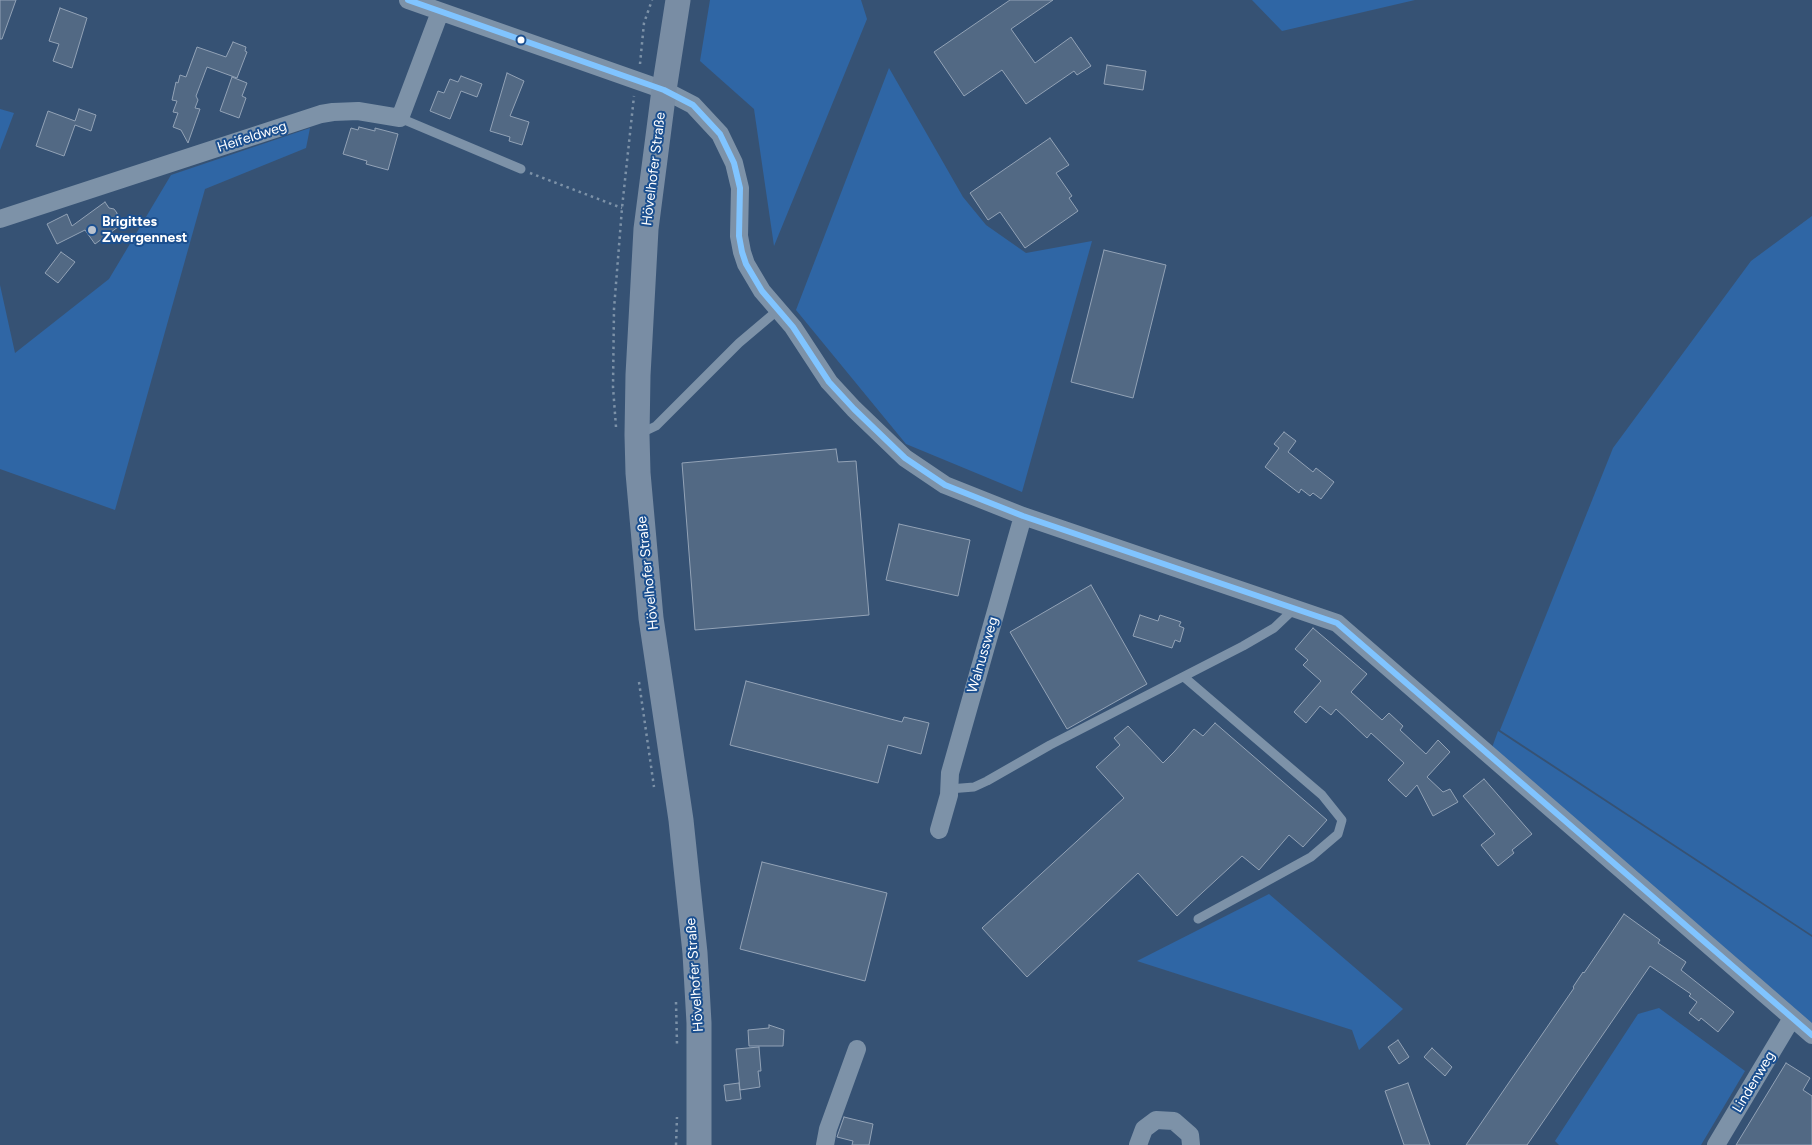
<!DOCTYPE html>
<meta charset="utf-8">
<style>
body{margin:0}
canvas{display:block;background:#365274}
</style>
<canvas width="1812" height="1145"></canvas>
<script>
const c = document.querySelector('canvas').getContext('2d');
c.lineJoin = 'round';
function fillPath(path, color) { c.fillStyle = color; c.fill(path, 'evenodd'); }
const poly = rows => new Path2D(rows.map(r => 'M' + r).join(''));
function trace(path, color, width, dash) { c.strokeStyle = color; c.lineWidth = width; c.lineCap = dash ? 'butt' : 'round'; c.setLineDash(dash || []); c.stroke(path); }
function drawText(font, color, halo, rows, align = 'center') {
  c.font = font + ' Figtree,sans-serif'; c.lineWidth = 4; c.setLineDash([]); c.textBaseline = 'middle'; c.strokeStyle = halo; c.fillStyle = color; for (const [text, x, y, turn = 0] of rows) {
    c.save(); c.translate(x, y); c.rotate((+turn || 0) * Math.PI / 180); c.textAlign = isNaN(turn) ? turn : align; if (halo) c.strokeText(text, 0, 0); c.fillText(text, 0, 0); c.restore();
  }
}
fillPath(poly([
 [710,0,861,0,867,19,774,246,754,109,700,61],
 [1252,0,1415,0,1282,31],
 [889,68,963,197,986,225,1026,253,1092,241,1022,492,906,444,796,310],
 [0,109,14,113,0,150],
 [310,128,306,148,205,189,115,510,0,469,0,285,15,353,109,279,171,175],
 [1812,216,1812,935,1500,730,1613,448,1751,261],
 [1498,731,1812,937,1812,1029,1489,756],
 [1269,894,1403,1009,1359,1050,1352,1030,1137,961],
 [1659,1008,1745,1071,1701,1145,1559,1145,1555,1141,1638,1014]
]), '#2f66a5');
const building = poly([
 [0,0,16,0,2,39,0,39,0,0],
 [1010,0,1053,0,1011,29,1035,63,1071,37,1091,66,1077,75,1074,71,1026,104,1002,70,964,96,934,52,1010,0],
 [60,8,87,18,72,68,53,61,59,44,49,41,60,8],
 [233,42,246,47,245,51,247,52,237,78,207,67,196,96,198,100,195,108,200,109,188,143,181,130,173,127,178,113,173,112,177,101,172,100,176,82,178,83,180,75,186,77,197,47,226,57,233,42],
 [1107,65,1146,71,1143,90,1104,84,1107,65],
 [507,73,524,81,510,116,529,122,522,145,509,141,510,137,490,131,507,73],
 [461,76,482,84,477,97,461,91,450,119,430,111,438,91,444,93,450,79,458,82,461,76],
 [232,77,247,83,242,96,246,98,239,118,220,111,232,77],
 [79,109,96,115,91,131,75,125,64,156,36,146,48,111,75,121,79,109],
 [359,127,375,131,375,128,398,134,388,170,366,164,367,161,343,154,351,128,358,130,359,127],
 [1050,138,1069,165,1056,173,1072,196,1069,198,1078,211,1025,248,1000,212,988,220,970,193,1050,138],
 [105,202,109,208,114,209,117,213,117,218,122,224,95,244,85,230,57,244,47,224,67,214,72,226,105,202],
 [1104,250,1166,265,1133,398,1071,382,1104,250],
 [61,252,75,262,58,283,45,273,61,252],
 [1284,432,1296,441,1288,452,1313,472,1316,468,1334,482,1321,499,1313,493,1310,496,1301,489,1299,493,1265,467,1279,448,1274,444,1284,432],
 [836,449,838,462,856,461,869,615,695,630,682,463,836,449],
 [899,524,970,540,958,596,886,580,899,524],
 [1091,585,1147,684,1067,729,1010,632,1091,585],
 [1140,615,1158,621,1160,615,1181,622,1179,626,1184,628,1180,642,1175,640,1172,648,1133,636,1140,615],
 [1313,628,1367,674,1351,692,1382,720,1389,713,1403,726,1400,730,1426,754,1438,740,1450,752,1427,777,1443,792,1450,789,1458,802,1433,816,1417,785,1406,797,1388,780,1404,763,1371,733,1367,738,1336,709,1331,715,1320,706,1306,723,1294,712,1321,681,1303,665,1308,660,1295,649,1313,628],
 [746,681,902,722,904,717,929,723,921,754,888,745,878,783,730,745,746,681],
 [1215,723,1327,820,1303,847,1289,835,1259,870,1242,856,1177,916,1138,873,1027,977,982,928,1124,798,1096,767,1120,745,1114,738,1128,726,1163,763,1174,752,1194,729,1203,736,1215,723],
 [1484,779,1532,834,1512,850,1514,853,1498,866,1481,845,1495,834,1463,796,1484,779],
 [762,862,887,893,865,981,740,949,762,862],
 [1624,914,1660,940,1658,943,1686,962,1681,970,1734,1012,1718,1032,1701,1018,1699,1021,1689,1013,1697,1002,1689,996,1691,994,1650,966,1527,1145,1466,1145,1574,988,1573,987,1583,972,1584,973,1624,914],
 [769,1025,784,1030,783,1046,749,1046,748,1030,769,1028,769,1025],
 [1398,1040,1409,1057,1399,1064,1388,1047,1398,1040],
 [759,1047,761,1071,758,1071,760,1087,740,1090,736,1049,759,1047],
 [1432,1048,1452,1067,1445,1076,1424,1057,1432,1048],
 [1786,1063,1810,1078,1803,1090,1812,1096,1812,1145,1736,1145,1786,1063],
 [739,1083,741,1099,726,1101,724,1085,739,1083],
 [1408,1083,1430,1145,1404,1145,1385,1091,1408,1083],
 [844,1117,873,1124,869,1145,852,1145,853,1141,837,1137,844,1117]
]);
fillPath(building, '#526984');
trace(building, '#92a2b6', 1);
trace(poly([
 [640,64,644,23,652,0],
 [530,173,622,208],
 [616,427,613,387,614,309,622,208,634,96],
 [639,682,654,787],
 [676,1002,677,1044],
 [676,1145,677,1117]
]), '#7d92a8', 2.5, [2.5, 4]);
trace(poly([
 [400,118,521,169],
 [639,434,656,426,739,343,778,310],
 [1184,677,1322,795,1342,820,1338,834,1311,857,1198,919],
 [949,789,974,787,987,781,1050,745,1243,646,1274,628,1295,608]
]), '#7d92a8', 9);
trace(poly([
 [408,0,664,90,693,105,720,134,734,163,740,188,739,236,742,252,746,264,762,291,793,327,829,382,854,409,905,458,945,485,1023,516,1337,623,1812,1035],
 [0,219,321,114,333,112,358,111,400,118,440,12],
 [939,830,949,795,950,773,1023,516],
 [825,1145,828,1129,857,1049],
 [1138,1145,1144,1129,1156,1120,1174,1121,1190,1135,1191,1145],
 [1716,1145,1792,1018]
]), '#7d92a8', 18);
trace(poly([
 [678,0,664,90,646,229,638,375,637,435,638,473,651,618,681,820,695,953,699,1023,699,1145]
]), '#798da4', 25);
trace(poly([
 [408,0,664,90,693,105,720,134,734,163,740,188,739,236,742,252,746,264,762,291,793,327,829,382,854,409,905,458,945,485,1023,516,1337,623,1812,1035]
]), '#80c4ff', 6);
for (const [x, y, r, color] of [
 [521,40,4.5,"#fff"],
 [92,230,5,"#b9c2ce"]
]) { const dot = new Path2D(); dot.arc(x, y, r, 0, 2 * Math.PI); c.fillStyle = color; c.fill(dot); trace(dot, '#1b4f8f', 2); }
drawText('14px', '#fff', '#1b4f8f', [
 ["Heifeldweg",252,137,-18],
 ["Hövelhofer Straße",654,169,-83],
 ["Hövelhofer Straße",648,573,-96],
 ["Walnussweg",983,655,-74],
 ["Hövelhofer Straße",695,975,-94],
 ["Lindenweg",1754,1082,-59]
]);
drawText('bold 14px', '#fff', '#1b4f8f', [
 ["Brigittes",102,222],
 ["Zwergennest",102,238]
], 'left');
</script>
